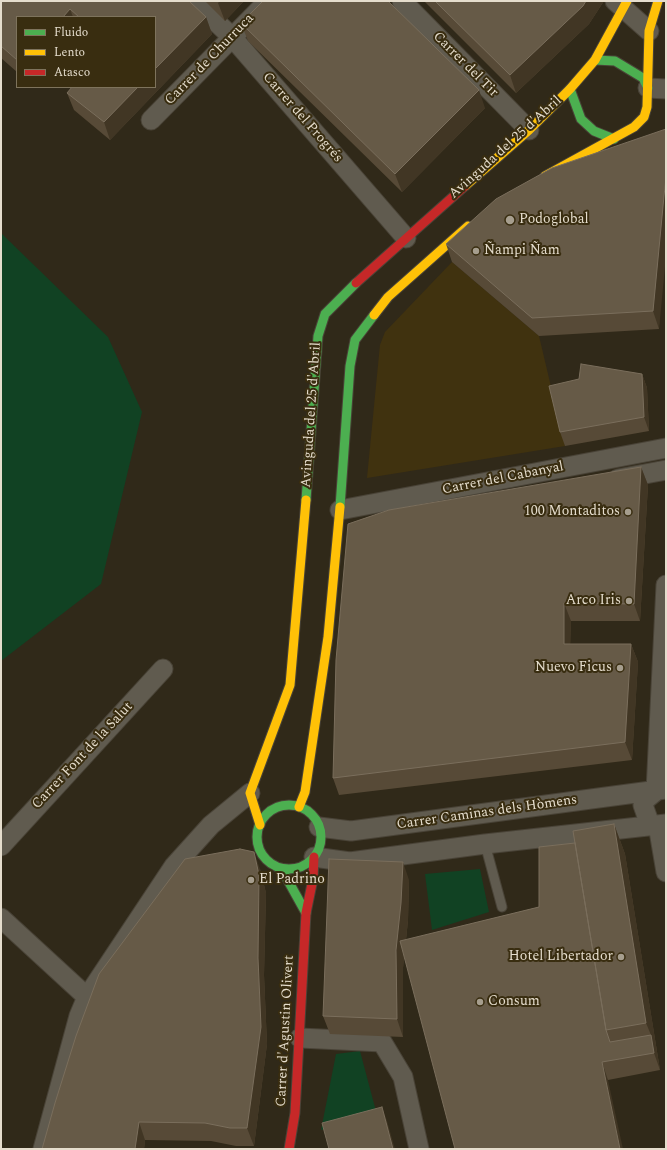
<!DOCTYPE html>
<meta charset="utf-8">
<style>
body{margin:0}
#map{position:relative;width:667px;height:1150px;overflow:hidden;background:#302919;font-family:Spectral,serif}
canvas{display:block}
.frame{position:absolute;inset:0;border:2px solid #e5ddcd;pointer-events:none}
.legend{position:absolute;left:16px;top:16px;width:140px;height:72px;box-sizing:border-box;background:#392d10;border:1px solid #7e735c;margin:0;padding:5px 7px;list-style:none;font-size:12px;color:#e5ddcd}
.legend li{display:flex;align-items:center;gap:8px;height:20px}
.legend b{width:20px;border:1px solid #7e735c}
</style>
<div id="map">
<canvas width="667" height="1150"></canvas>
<div class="frame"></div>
<ul class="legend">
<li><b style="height:5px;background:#4caf50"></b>Fluido</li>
<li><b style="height:5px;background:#ffc107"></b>Lento</li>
<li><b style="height:5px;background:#c62828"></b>Atasco</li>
</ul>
</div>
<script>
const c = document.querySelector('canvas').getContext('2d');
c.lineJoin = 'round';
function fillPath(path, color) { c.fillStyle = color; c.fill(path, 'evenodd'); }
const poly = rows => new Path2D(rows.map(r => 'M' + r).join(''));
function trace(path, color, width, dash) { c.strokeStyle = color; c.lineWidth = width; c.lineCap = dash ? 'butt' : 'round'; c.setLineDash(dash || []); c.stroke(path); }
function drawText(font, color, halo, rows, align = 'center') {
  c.font = font + ' Spectral,serif'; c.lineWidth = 4; c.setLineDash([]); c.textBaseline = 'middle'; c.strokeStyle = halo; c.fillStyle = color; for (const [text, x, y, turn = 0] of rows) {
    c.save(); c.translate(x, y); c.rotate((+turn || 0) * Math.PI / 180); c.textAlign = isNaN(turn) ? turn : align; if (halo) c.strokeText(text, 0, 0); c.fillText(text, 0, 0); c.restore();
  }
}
fillPath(poly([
 [452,262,539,336,565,446,367,478,380,345,385,332]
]), '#40320f');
fillPath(poly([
 [1,233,108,337,142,412,101,584,1,661],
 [480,869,489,912,432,930,425,874],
 [360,1051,377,1115,321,1130,336,1054]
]), '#114223');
const lane = poly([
 [485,844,502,907]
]);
const street = poly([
 [194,1,232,37,406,238],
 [402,1,529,130],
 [615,1,649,31],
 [648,88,666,89],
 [151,120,268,1],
 [618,479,666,470],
 [340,510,666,448],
 [650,825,643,805,645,800,656,791,666,585],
 [658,825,666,872],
 [319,827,351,831,666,789],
 [1,846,163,669],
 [314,857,350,862,485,844,666,824],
 [1,918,87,997],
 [300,1038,382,1042,403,1077,419,1149],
 [43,1149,79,1016,87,997,174,866,211,825,250,793]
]);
const fast = poly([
 [595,60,615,61,643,78,648,88],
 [570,89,581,119,594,131,614,139],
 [306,500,318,336,325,314,356,283],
 [340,507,350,366,355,340,374,315],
 '257 837a32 32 0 1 1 64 0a32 32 0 1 1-64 0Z',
 [281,868,306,913]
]);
const slow = poly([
 [545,176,634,127,644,117,647,107,649,31,658,1],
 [465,186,529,130,570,89,595,60,627,1],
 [374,315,388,297,468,226],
 [299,807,305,792,328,637,340,507],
 [260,825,250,793,290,685,306,500]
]);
const jam = poly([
 [356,283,465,186],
 [289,1149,295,1113,306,913,313,879,314,857]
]);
trace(lane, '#494337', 11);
trace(street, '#494337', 21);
trace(fast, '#494337', 11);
trace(slow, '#494337', 11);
trace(jam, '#494337', 11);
trace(lane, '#605b4f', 9);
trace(street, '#605b4f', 19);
trace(fast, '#4caf50', 9);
trace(slow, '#ffc107', 9);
trace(jam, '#c62828', 9);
fillPath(poly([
 [1,1,206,17,212,34,110,140,74,110,67,93,155,17,17,17,17,72,1,58],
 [205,1,244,1,225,21],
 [424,1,604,1,589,24,516,93],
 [241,23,485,108,402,192,248,41],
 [666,129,659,329,539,336,452,262,446,244],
 [642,374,647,388,649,431,565,446,560,432,579,379],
 [641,467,648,485,640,621,571,621,570,644,631,644,638,662,632,760,339,795,333,778],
 [614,824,625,854,660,1070,608,1080,404,956,403,968,403,1037,330,1034,323,1016,409,880,408,920,406,940,539,907,575,843],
 [260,869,266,893,264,975,267,1044,254,1146,236,1146,211,1141,145,1140,144,1149,42,1149]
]), '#574a37');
fillPath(poly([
 [220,1,244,1,225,21,218,3],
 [586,1,604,1,589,24,516,93,510,75],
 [70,9,73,17,63,17],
 [206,17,212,34,110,140,104,122,138,87,155,87,155,69],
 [479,90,485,108,402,192,395,174],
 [666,178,666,257,659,329,653,311,664,196],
 [642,374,647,388,649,431,644,417],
 [641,467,648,485,640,621,634,604],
 [564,603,571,621,570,661,564,644],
 [631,644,638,662,632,760,625,742],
 [614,824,625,854,660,1070,654,1053,651,1035,646,1023],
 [254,852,260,869,266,893,264,975,267,1044,254,1146,247,1128,258,958],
 [403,862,409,880,408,920,403,968,403,1037,397,1019,396,950],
 [602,1062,608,1080,623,1149,620,1149],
 [382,1107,387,1121,395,1149,393,1149],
 [139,1122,145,1140,144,1149,135,1149]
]), '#413624');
const building = poly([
 [1,1,189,1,206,17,155,69,155,17,79,17,70,9,63,17,17,17,17,60,1,46,1,1],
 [263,1,388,1,479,90,395,174,241,23,263,1],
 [435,1,586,1,583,6,510,75,435,1],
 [72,87,138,87,104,122,67,93,72,87],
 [666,129,666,178,664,196,653,311,532,318,446,244,496,199,552,168,666,129],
 [581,364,642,374,644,417,560,432,549,386,579,379,581,364],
 [641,467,634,604,564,603,564,644,631,644,625,742,333,778,336,660,348,524,389,510,641,467],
 [614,824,646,1023,606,1030,573,831,614,824],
 [575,843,606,1030,610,1042,651,1035,654,1053,602,1062,620,1149,455,1149,400,941,539,907,539,847,575,843],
 [240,849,254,852,259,875,258,958,261,1027,247,1128,230,1128,205,1123,139,1122,135,1149,42,1149,55,1103,76,1036,99,974,185,859,240,849],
 [329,859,403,862,401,903,396,950,397,1019,323,1016,329,859],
 [382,1107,393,1149,329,1149,322,1123,382,1107]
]);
fillPath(building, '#665a47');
trace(building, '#7a6e5c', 1);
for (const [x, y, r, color] of [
 [510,220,5,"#a69e8e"],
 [476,251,4,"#a69e8e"],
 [628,512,4,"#a69e8e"],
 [629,601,4,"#a69e8e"],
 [620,668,4,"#a69e8e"],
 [251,880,4,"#a69e8e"],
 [621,957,4,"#a69e8e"],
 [480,1002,4,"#a69e8e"]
]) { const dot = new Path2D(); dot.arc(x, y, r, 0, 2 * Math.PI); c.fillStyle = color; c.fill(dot); trace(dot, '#392d10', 1.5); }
drawText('14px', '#e5ddcd', '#392d10', [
 ["Carrer de Churruca",210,60,-46],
 ["Carrer del Tir",465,65,45],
 ["Carrer del Progrés",302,118,49],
 ["Avinguda del 25 d'Abril",506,148,-42],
 ["Avinguda del 25 d'Abril",312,415,-86],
 ["Carrer del Cabanyal",503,479,-11],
 ["Carrer Font de la Salut",83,756,-47],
 ["Carrer Caminas dels Hòmens",487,813,-8],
 ["Carrer d'Agustin Olivert",286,1031,-87]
]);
drawText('14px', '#e5ddcd', '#392d10', [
 ["Podoglobal",519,220],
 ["Ñampi Ñam",484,251],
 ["100 Montaditos",620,512,"right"],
 ["Arco Iris",621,601,"right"],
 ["Nuevo Ficus",612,668,"right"],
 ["El Padrino",259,880],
 ["Hotel Libertador",613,957,"right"],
 ["Consum",488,1002]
], 'left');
</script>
